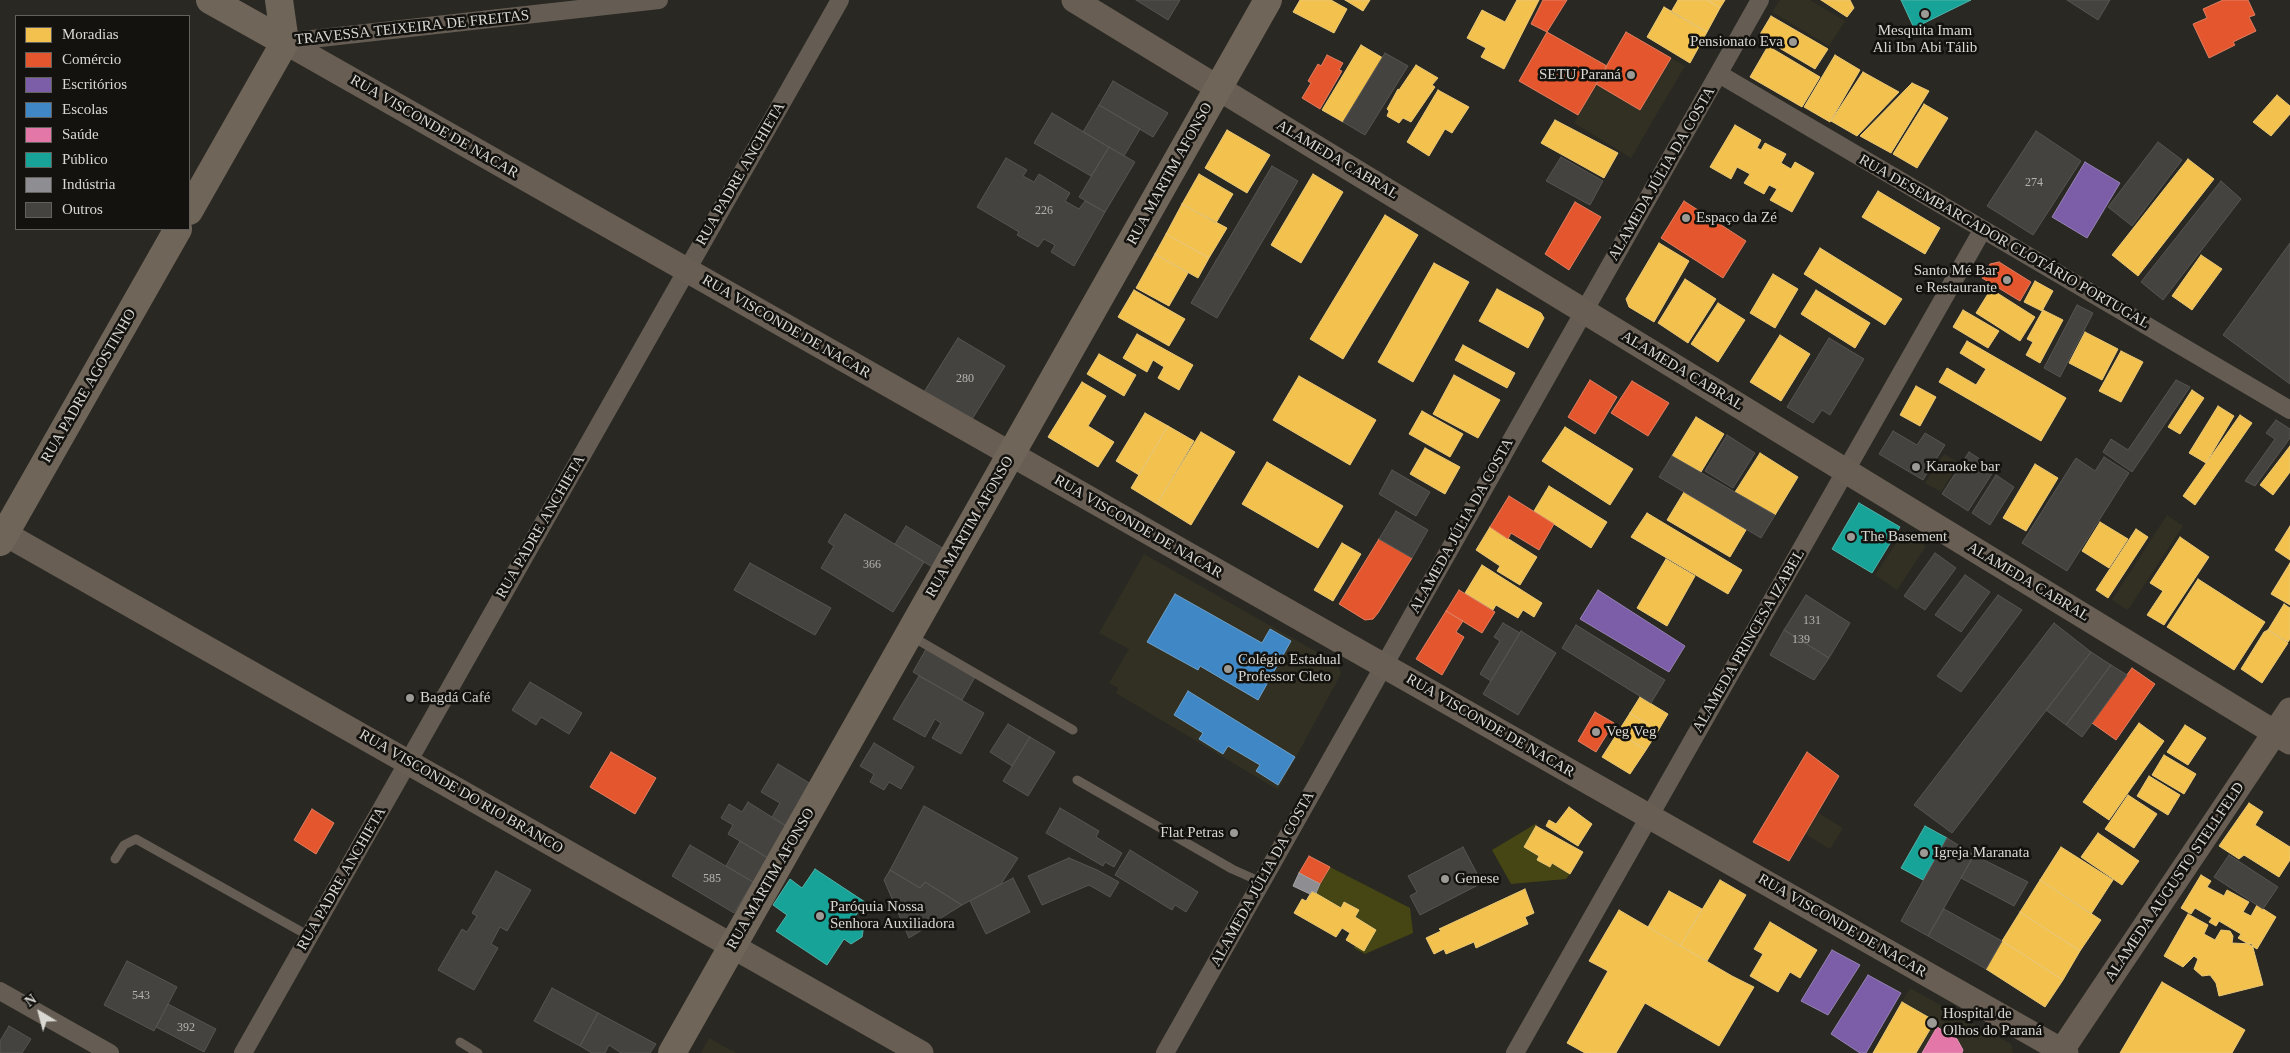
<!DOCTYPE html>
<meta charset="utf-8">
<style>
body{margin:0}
#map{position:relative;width:2290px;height:1053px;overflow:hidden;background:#292823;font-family:"Times New Roman",serif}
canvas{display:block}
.legend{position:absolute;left:15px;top:15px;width:175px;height:215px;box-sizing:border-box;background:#13120f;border:1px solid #62615d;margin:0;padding:6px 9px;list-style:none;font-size:15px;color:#d9d8d3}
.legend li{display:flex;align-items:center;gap:10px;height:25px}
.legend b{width:25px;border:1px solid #62615d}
.north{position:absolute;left:15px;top:988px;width:50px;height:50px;-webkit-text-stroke:4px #13120f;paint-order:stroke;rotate:323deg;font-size:14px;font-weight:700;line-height:20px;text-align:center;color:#d9d8d3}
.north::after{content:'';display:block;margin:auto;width:18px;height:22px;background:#d9d8d3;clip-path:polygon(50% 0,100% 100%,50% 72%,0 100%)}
</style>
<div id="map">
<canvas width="2290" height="1053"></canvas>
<ul class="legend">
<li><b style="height:14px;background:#f2c14e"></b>Moradias</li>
<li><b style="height:14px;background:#e4572e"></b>Comércio</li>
<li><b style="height:14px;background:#7b5ea7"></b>Escritórios</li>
<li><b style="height:14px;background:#3f88c5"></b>Escolas</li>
<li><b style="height:14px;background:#e377a8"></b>Saúde</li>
<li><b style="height:14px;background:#17a398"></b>Público</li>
<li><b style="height:14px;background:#8d8d92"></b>Indústria</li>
<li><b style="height:14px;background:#454340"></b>Outros</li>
</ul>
<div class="north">N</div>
</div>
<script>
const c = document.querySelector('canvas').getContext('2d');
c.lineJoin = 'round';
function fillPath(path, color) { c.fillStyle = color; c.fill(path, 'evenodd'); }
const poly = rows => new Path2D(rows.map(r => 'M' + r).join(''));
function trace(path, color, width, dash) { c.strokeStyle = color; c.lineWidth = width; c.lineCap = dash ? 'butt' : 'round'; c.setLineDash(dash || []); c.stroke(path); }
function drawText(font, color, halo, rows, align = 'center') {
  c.font = font + ' "Times New Roman",serif'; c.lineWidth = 5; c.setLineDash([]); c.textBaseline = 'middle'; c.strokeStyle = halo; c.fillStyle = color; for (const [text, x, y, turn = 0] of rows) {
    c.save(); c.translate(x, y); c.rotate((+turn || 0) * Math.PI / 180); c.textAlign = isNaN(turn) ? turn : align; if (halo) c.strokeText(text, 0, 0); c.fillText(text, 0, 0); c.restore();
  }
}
fillPath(poly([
 [1780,0,1810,0,1845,21,1829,46,1772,12],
 [1626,32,1685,66,1631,158,1574,123],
 [1944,454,1959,463,1941,492,1925,483],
 [2167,515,2183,526,2128,610,2112,600],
 [1904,531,1926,546,1897,590,1875,575],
 [1144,554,1338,664,1341,674,1278,790,1116,693,1118,688,1109,683,1129,649,1099,633],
 [1817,812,1843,828,1830,849,1805,834],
 [1910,988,2011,1044,2013,1053,1873,1053],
 [709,1038,736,1053,701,1053]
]), '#323022');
fillPath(poly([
 [1537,823,1524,847,1539,856,1537,860,1550,867,1552,863,1570,874,1566,879,1511,884,1492,850],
 [1330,867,1410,908,1413,933,1365,954,1354,948,1355,945,1364,950,1376,930,1355,917,1359,910,1345,902,1341,908,1316,893]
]), '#454613');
const homes = poly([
 [1300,0,1331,0,1347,9,1334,33,1293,12,1300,0],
 [1345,0,1370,0,1363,11,1345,0],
 [1517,0,1539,0,1504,69,1481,57,1486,48,1467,38,1482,10,1505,22,1517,0],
 [1678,0,1707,0,1720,8,1707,32,1671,12,1678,0],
 [1707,0,1725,0,1720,8,1707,0],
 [1821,0,1850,0,1854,8,1847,17,1821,0],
 [1664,7,1707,32,1690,63,1647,37,1664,7],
 [1771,16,1828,49,1815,69,1759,36,1771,16],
 [1361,45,1383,58,1343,122,1322,110,1361,45],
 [1768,46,1820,77,1802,107,1750,77,1768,46],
 [1835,55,1860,70,1830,122,1804,107,1835,55],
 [1416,65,1438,78,1432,85,1435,87,1411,122,1403,118,1399,123,1387,116,1389,111,1387,109,1398,89,1399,90,1416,65],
 [1863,72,1899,92,1857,136,1831,121,1863,72],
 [1912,83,1929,91,1891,153,1860,136,1912,83],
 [1438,90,1469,107,1452,133,1445,129,1429,156,1407,142,1438,90],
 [2277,95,2290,106,2290,114,2271,136,2253,122,2277,95],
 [1924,104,1948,118,1917,168,1893,154,1924,104],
 [1555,120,1618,153,1604,178,1541,143,1555,120],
 [1735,125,1761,140,1757,148,1761,150,1765,143,1786,154,1781,163,1791,169,1795,162,1814,173,1792,212,1770,200,1777,189,1769,185,1764,194,1744,183,1750,174,1737,167,1731,179,1710,167,1735,125],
 [1227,130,1270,155,1247,193,1205,168,1227,130],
 [2188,159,2214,179,2138,276,2112,255,2188,159],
 [1199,174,1233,194,1216,223,1182,204,1199,174],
 [1313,174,1343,192,1301,263,1271,245,1313,174],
 [1878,191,1940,228,1925,254,1862,217,1878,191],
 [1182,204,1227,228,1209,258,1166,234,1182,204],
 [1385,215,1418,235,1343,359,1310,339,1385,215],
 [1166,234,1209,258,1198,278,1155,254,1166,234],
 [1659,243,1689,261,1654,322,1629,307,1626,299,1659,243],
 [1820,248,1902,299,1885,325,1804,274,1820,248],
 [1155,254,1188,273,1169,306,1136,288,1155,254],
 [2201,255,2222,269,2192,310,2172,296,2201,255],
 [1434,263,1469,282,1413,382,1378,362,1434,263],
 [1773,274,1798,289,1775,328,1750,313,1773,274],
 [1685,279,1716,299,1688,343,1658,323,1685,279],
 [2035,281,2053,291,2042,311,2024,302,2035,281],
 [1497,289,1541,313,1544,318,1528,348,1479,321,1497,289],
 [1991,289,2035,317,2020,341,1976,313,1991,289],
 [1134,290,1185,319,1169,346,1118,317,1134,290],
 [1816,290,1870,323,1855,348,1801,314,1816,290],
 [1718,303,1745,320,1718,362,1691,344,1718,303],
 [1963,310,1999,331,1988,348,1953,327,1963,310],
 [2043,310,2063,320,2040,363,2026,355,2033,342,2027,339,2043,310],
 [2085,332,2118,349,2102,380,2069,363,2085,332],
 [1137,334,1193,365,1179,390,1158,378,1164,367,1153,360,1147,372,1123,358,1137,334],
 [1780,335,1810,354,1781,401,1750,382,1780,335],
 [1967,341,2066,398,2041,441,1939,382,1947,368,1976,385,1986,369,1960,353,1967,341],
 [1463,345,1515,373,1507,388,1455,360,1463,345],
 [2121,351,2143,362,2121,402,2099,391,2121,351],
 [1099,354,1136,375,1124,396,1087,374,1099,354],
 [1454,375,1500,400,1478,438,1433,414,1454,375],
 [1299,376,1376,420,1350,465,1273,420,1299,376],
 [1082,382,1106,396,1088,426,1114,442,1098,467,1048,437,1082,382],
 [1916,386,1936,397,1920,426,1900,415,1916,386],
 [2192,390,2204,398,2180,434,2168,427,2192,390],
 [2218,406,2234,416,2206,463,2189,453,2218,406],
 [1422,411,1463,434,1450,457,1409,434,1422,411],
 [1145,413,1168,426,1139,475,1116,461,1145,413],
 [2240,415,2252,423,2195,505,2183,496,2240,415],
 [1696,417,1724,434,1701,472,1672,456,1696,417],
 [1168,426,1194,441,1157,504,1131,488,1168,426],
 [1565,427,1633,469,1610,505,1542,461,1565,427],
 [1201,432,1235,452,1191,525,1157,504,1201,432],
 [2290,446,2290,472,2273,495,2260,485,2290,446],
 [1425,448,1460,467,1445,494,1410,474,1425,448],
 [1760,453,1798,477,1775,515,1735,492,1760,453],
 [1267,462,1343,506,1318,548,1242,504,1267,462],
 [2035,464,2058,478,2026,531,2003,518,2035,464],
 [1549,486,1607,522,1591,548,1534,511,1549,486],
 [1684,492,1746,530,1730,557,1667,520,1684,492],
 [1647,513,1742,570,1728,594,1631,537,1647,513],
 [2100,522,2128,539,2109,568,2082,551,2100,522],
 [2290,526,2290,560,2275,550,2290,526],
 [1490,527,1537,557,1520,585,1497,571,1500,566,1476,550,1490,527],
 [2136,529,2148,537,2108,598,2096,590,2136,529],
 [2180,537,2209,557,2164,625,2147,615,2163,591,2150,583,2180,537],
 [1342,543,1361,554,1333,601,1314,590,1342,543],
 [1666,559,1695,576,1667,626,1637,608,1666,559],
 [2290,563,2290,605,2271,594,2290,563],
 [1482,565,1542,603,1534,617,1523,610,1518,618,1496,605,1493,610,1465,593,1482,565],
 [2198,579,2265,622,2234,670,2167,627,2198,579],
 [2284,604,2290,608,2290,639,2288,642,2268,630,2284,604],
 [2268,630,2288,643,2262,683,2241,669,2264,632,2268,630],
 [1640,697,1668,714,1658,731,1630,713,1640,697],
 [1630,713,1658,731,1646,750,1618,732,1630,713],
 [2139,723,2164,741,2109,820,2083,802,2139,723],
 [2185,725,2206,738,2188,765,2167,752,2185,725],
 [1618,732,1646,750,1630,774,1602,757,1618,732],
 [2164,755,2196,774,2184,794,2152,775,2164,755],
 [2149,776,2180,795,2168,815,2137,796,2149,776],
 [2128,795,2157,814,2134,848,2105,829,2128,795],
 [2249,803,2263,812,2255,825,2290,847,2290,860,2279,877,2244,855,2239,859,2219,846,2249,803],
 [1569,807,1592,824,1578,846,1546,826,1549,820,1556,824,1569,807],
 [1536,826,1583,852,1570,874,1552,863,1550,867,1537,860,1539,856,1524,847,1536,826],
 [2098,833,2139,861,2122,885,2081,857,2098,833],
 [2061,847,2113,880,2091,914,2040,880,2061,847],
 [2201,875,2211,881,2207,887,2224,896,2227,890,2249,902,2243,912,2251,916,2257,905,2276,917,2257,949,2238,938,2241,934,2219,921,2216,926,2209,922,2212,918,2195,908,2191,914,2181,908,2201,875],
 [1720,880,1746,895,1707,961,1680,946,1720,880],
 [2040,880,2101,920,2080,951,2020,912,2040,880],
 [1525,889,1534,913,1525,917,1528,924,1476,948,1474,942,1446,954,1444,949,1434,954,1426,938,1441,931,1439,929,1525,889],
 [1312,891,1341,908,1344,902,1359,910,1355,917,1376,930,1364,951,1346,940,1350,933,1342,928,1336,937,1294,913,1302,899,1306,901,1312,891],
 [1669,891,1702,909,1680,946,1648,927,1669,891],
 [1619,910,1732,976,1754,987,1719,1046,1645,1003,1616,1053,1585,1053,1567,1043,1608,971,1589,961,1619,910],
 [2020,912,2080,951,2063,980,2002,941,2020,912],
 [2188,914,2208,925,2204,934,2215,940,2221,930,2230,931,2233,936,2232,943,2252,944,2263,985,2219,996,2216,983,2210,975,2202,976,2194,969,2198,959,2194,956,2183,967,2164,956,2188,914],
 [1770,922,1817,950,1800,978,1790,972,1778,992,1750,976,1763,954,1754,949,1770,922],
 [2002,941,2063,980,2045,1007,1986,969,2002,941],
 [2162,982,2245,1030,2232,1053,2120,1053,2162,982],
 [1902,1002,1935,1021,1916,1053,1873,1053,1902,1002]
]);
fillPath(homes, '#f2c14e');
trace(homes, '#eac876', 1);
const shops = poly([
 [1543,0,1567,0,1547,32,1531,24,1543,0],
 [2223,0,2248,0,2255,15,2249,17,2256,31,2233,42,2235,45,2209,58,2193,24,2207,18,2203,9,2223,0],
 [1547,32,1607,66,1578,115,1519,81,1547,32],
 [1626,32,1671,58,1640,110,1596,84,1626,32],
 [1327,55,1343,63,1339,70,1342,71,1320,109,1302,98,1311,83,1308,81,1318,64,1321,66,1327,55],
 [1684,201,1746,241,1723,278,1661,238,1684,201],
 [1575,202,1601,217,1569,270,1545,254,1575,202],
 [1999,262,2031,282,2020,301,1982,278,1990,264,1999,262],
 [1590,380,1617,397,1595,434,1568,417,1590,380],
 [1632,381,1669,403,1648,436,1611,413,1632,381],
 [1509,496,1554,524,1539,550,1511,533,1508,539,1490,527,1509,496],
 [1379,539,1412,558,1378,613,1373,619,1365,620,1339,604,1379,539],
 [1459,590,1495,612,1482,633,1446,611,1459,590],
 [1446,611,1463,621,1456,632,1464,637,1442,675,1416,659,1446,611],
 [2132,668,2155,684,2116,740,2092,723,2132,668],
 [1595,712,1614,723,1596,752,1578,741,1595,712],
 [611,752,656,778,635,814,590,787,611,752],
 [1807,752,1839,776,1789,861,1753,842,1807,752],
 [312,809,334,823,316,854,294,840,312,809],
 [1309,856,1330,867,1320,884,1299,873,1309,856]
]);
fillPath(shops, '#e4572e');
trace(shops, '#e17e60', 1);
const offices = poly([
 [2085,162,2120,183,2087,238,2052,217,2085,162],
 [1598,590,1685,646,1669,672,1580,619,1598,590],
 [1832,950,1860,965,1828,1015,1801,1001,1832,950],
 [1868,975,1901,993,1866,1053,1860,1053,1831,1034,1868,975]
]);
fillPath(offices, '#7b5ea7');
trace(offices, '#9783b4', 1);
const schools = poly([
 [1175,594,1262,643,1270,629,1291,641,1258,700,1200,666,1198,670,1147,642,1175,594],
 [1188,691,1295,757,1278,785,1256,771,1260,765,1228,746,1223,754,1199,739,1203,733,1174,715,1188,691]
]);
fillPath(schools, '#3f88c5');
trace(schools, '#6da0c9', 1);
const health = poly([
 [1937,1027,1957,1039,1963,1050,1962,1053,1922,1053,1937,1027]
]);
fillPath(health, '#e377a8');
trace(health, '#e094b5', 1);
const public = poly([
 [1901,0,1971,0,1914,28,1901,0],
 [1859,503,1900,527,1872,573,1832,549,1859,503],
 [1925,826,1947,838,1923,880,1901,868,1925,826],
 [815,869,865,902,854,918,864,925,862,937,851,944,844,939,827,965,776,931,787,915,773,905,790,879,802,888,815,869]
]);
fillPath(public, '#17a398');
trace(public, '#51b3aa', 1);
const industry = poly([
 [1299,873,1320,884,1316,893,1312,891,1310,894,1293,886,1299,873]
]);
fillPath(industry, '#8d8d92');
trace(industry, '#a4a4a6', 1);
const building = poly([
 [1136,0,1180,0,1168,20,1136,0],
 [2067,0,2110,0,2098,20,2067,0],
 [1385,53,1408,66,1365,135,1343,122,1385,53],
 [1113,81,1168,113,1153,137,1099,105,1113,81],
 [1099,105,1140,129,1124,156,1083,132,1099,105],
 [1052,113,1109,147,1091,176,1034,143,1052,113],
 [2036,131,2081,161,2033,235,1987,206,2036,131],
 [2158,142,2182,160,2132,226,2108,207,2158,142],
 [1109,147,1135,162,1105,212,1079,197,1109,147],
 [1561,157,1603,181,1590,205,1546,181,1561,157],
 [1006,158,1027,170,1023,176,1034,182,1039,174,1070,193,1065,201,1079,209,1085,201,1105,212,1074,266,1051,252,1055,245,1044,239,1038,247,1017,235,1019,232,977,207,1006,158],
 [1272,166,1298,181,1217,318,1191,303,1272,166],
 [2221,181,2241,199,2163,300,2141,282,2221,181],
 [2290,243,2290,384,2223,335,2290,243],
 [2077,305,2093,313,2060,377,2044,368,2077,305],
 [958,338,1005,366,971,421,924,392,958,338],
 [1829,338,1864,359,1830,415,1822,410,1813,423,1787,407,1829,338],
 [2176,380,2190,387,2132,472,2103,452,2111,439,2128,450,2176,380],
 [2276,420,2290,429,2290,438,2255,486,2245,481,2275,439,2266,433,2276,420],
 [1893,431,1917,445,1925,433,1945,445,1923,480,1879,454,1893,431],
 [1727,435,1755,453,1733,488,1705,471,1727,435],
 [1969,452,1995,469,1968,511,1942,494,1969,452],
 [1672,456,1775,515,1761,538,1659,477,1672,456],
 [2104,457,2129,473,2067,571,2022,543,2076,458,2095,471,2104,457],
 [1392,470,1430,492,1416,516,1379,494,1392,470],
 [1996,475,2014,487,1990,525,1972,513,1996,475],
 [1396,511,1428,530,1412,558,1379,539,1396,511],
 [845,514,924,562,893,612,821,568,834,546,828,542,845,514],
 [906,526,949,552,937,570,895,544,906,526],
 [1935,553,1956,568,1925,610,1904,596,1935,553],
 [750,563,831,608,815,635,734,590,750,563],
 [1965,575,1990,592,1961,632,1935,615,1965,575],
 [1806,595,1850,623,1829,658,1784,630,1806,595],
 [1998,595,2022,610,1961,692,1937,676,1998,595],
 [1503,623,1520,633,1491,681,1480,674,1500,641,1494,637,1503,623],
 [2054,623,2091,652,1952,833,1914,805,2054,623],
 [1576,625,1665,680,1651,703,1562,648,1576,625],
 [1784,630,1829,658,1814,680,1770,655,1784,630],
 [1521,631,1556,653,1518,715,1483,694,1521,631],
 [926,649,975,677,962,700,913,672,926,649],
 [2091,652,2111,665,2066,725,2046,710,2091,652],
 [2111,665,2127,675,2082,737,2066,725,2111,665],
 [919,676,984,713,961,754,932,738,941,723,935,719,925,737,893,719,919,676],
 [530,682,582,713,569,734,541,717,536,725,512,710,530,682],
 [1008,724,1030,737,1012,766,990,752,1008,724],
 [1030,737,1055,752,1028,796,1003,781,1030,737],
 [874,743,914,767,901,789,889,782,884,790,870,782,874,774,860,766,874,743],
 [778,764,811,784,786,826,772,817,780,803,761,792,778,764],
 [748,802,786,826,768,858,728,834,733,825,721,818,729,804,742,812,748,802],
 [924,806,1018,858,1001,884,962,905,925,882,920,888,890,870,924,806],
 [1060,808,1099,831,1096,837,1122,853,1114,867,1105,862,1103,866,1046,833,1060,808],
 [1947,838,1974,855,1928,936,1901,921,1947,838],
 [740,841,768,858,753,882,726,866,740,841],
 [690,845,753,882,734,913,672,876,690,845],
 [1463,847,1482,883,1420,915,1410,896,1417,892,1408,876,1463,847],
 [1130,850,1198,892,1186,912,1175,905,1172,910,1115,875,1130,850],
 [1974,855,2028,882,2014,906,1961,878,1974,855],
 [2229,855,2278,887,2263,909,2214,877,2229,855],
 [1069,858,1097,870,1119,882,1110,897,1089,885,1042,905,1028,876,1069,858],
 [890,870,920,888,925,882,962,905,909,938,884,880,890,870],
 [496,871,531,890,507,931,500,927,491,944,498,948,474,990,438,970,462,929,467,932,477,916,472,913,496,871],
 [1013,878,1030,912,986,934,970,901,1013,878],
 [1944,909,2002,941,1986,969,1928,936,1944,909],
 [127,961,177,987,154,1031,104,1005,127,961],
 [552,988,598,1013,580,1046,534,1021,552,988],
 [168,1004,216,1029,204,1052,156,1027,168,1004],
 [598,1013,656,1044,650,1053,621,1053,609,1045,605,1053,592,1053,580,1046,598,1013],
 [9,1026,31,1039,22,1053,0,1053,0,1041,9,1026]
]);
fillPath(building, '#454340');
trace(building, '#575551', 1);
trace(poly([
 [911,636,1073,730],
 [1077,780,1232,869,1261,882],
 [115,859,124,845,136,839,309,936],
 [460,1042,478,1053]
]), '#655d53', 9);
trace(poly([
 [285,42,659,0],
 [1719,74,2290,410],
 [0,991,110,1053],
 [243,1053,840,0],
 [1165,1053,1760,0],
 [1515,1053,1983,229]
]), '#655d53', 18);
trace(poly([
 [1074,0,2290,742],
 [285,42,2066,1053],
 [0,531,921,1053],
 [2060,1053,2290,710]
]), '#685e53', 25);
trace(poly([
 [210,0,285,42],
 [189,211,285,42,279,0],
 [0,542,178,229],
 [672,1053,1268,0]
]), '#706559', 28);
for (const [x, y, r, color] of [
 [1925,14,5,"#9b9a95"],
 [1793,42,5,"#9b9a95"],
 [1631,75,5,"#9b9a95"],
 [1686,218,5,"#9b9a95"],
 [2007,280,5,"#9b9a95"],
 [1916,467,5,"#9b9a95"],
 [1851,537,5,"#9b9a95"],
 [1228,669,5,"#9b9a95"],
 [410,698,5,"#9b9a95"],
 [1596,732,5,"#9b9a95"],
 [1234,833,5,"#9b9a95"],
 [1924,853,5,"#9b9a95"],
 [1445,879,5,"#9b9a95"],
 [820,916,5,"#9b9a95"],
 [1932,1023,6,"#9b9a95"]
]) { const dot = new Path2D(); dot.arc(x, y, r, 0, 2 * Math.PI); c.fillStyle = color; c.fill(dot); trace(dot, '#13120f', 2); }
drawText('12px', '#b4b3ae', null, [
 ["274",2034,183],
 ["226",1044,211],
 ["280",965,379],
 ["366",872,565],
 ["131",1812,621],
 ["139",1801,640],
 ["585",712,879],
 ["543",141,996],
 ["392",186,1028]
]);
drawText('15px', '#d9d8d3', '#13120f', [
 ["TRAVESSA TEIXEIRA DE FREITAS",412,28,-6],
 ["RUA VISCONDE DE NACAR",434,127,30],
 ["ALAMEDA CABRAL",1337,160,31],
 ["RUA PADRE ANCHIETA",741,174,-60],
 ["RUA MARTIM AFONSO",1170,174,-61],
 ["ALAMEDA JÚLIA DA COSTA",1662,174,-60],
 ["RUA DESEMBARGADOR CLOTÁRIO PORTUGAL",2004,242,30],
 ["RUA VISCONDE DE NACAR",786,327,30],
 ["ALAMEDA CABRAL",1682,371,31],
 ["RUA PADRE AGOSTINHO",89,386,-60],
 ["ALAMEDA JÚLIA DA COSTA",1462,526,-61],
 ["RUA PADRE ANCHIETA",541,527,-60],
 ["RUA MARTIM AFONSO",970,527,-60],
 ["RUA VISCONDE DE NACAR",1138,527,30],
 ["ALAMEDA CABRAL",2028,582,31],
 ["ALAMEDA PRINCESA IZABEL",1749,641,-60],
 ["RUA VISCONDE DE NACAR",1490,726,30],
 ["RUA VISCONDE DO RIO BRANCO",461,792,30],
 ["RUA PADRE ANCHIETA",342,879,-60],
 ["RUA MARTIM AFONSO",771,879,-60],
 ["ALAMEDA JÚLIA DA COSTA",1263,879,-61],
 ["ALAMEDA AUGUSTO STELLFELD",2175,882,-56],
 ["RUA VISCONDE DE NACAR",1842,926,30]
]);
drawText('15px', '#d9d8d3', '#13120f', [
 ["Mesquita Imam",1925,31,"center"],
 ["Ali Ibn Abi Tálib",1925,48,"center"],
 ["Pensionato Eva",1783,42,"right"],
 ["SETU Paraná",1621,75,"right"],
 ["Espaço da Zé",1696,218],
 ["Santo Mé Bar",1997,271,"right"],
 ["e Restaurante",1997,288,"right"],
 ["Karaoke bar",1926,467],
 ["The Basement",1861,537],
 ["Colégio Estadual",1238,660],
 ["Professor Cleto",1238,677],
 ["Bagdá Café",420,698],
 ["Veg Veg",1606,732],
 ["Flat Petras",1224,833,"right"],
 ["Igreja Maranata",1934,853],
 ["Genese",1455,879],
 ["Paróquia Nossa",830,907],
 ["Senhora Auxiliadora",830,924],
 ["Hospital de",1943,1014],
 ["Olhos do Paraná",1943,1031]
], 'left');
</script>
